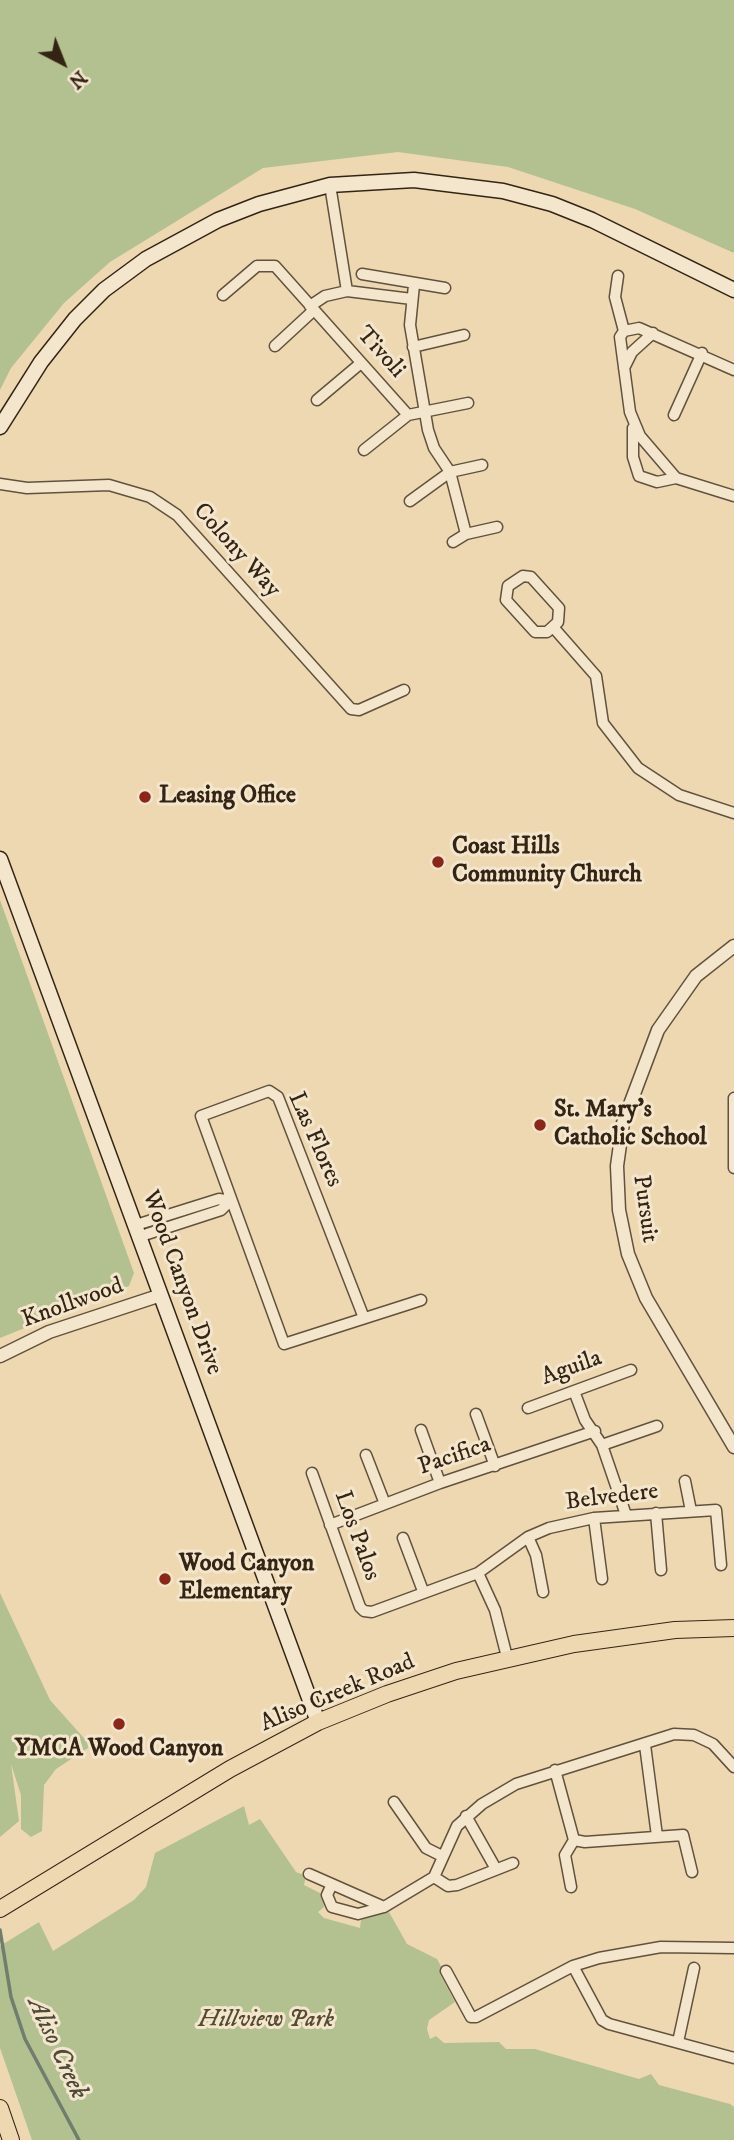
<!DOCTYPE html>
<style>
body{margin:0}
#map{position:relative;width:734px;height:2140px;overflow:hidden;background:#edd8b2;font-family:"IM FELL DW Pica",serif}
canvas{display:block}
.north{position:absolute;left:28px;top:28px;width:70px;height:70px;-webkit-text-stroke:5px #f3e6cd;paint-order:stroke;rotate:138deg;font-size:19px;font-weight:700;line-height:28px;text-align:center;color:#342414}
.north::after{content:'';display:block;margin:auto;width:24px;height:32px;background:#342414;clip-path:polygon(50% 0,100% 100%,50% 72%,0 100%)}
</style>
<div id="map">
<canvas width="734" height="2140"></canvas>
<div class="north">N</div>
</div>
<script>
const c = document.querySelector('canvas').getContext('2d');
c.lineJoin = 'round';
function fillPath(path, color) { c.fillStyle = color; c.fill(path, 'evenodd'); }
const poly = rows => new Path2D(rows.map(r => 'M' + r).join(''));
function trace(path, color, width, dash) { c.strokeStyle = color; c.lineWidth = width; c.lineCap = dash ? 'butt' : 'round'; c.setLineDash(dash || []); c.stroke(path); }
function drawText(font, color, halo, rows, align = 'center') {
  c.font = font + ' "IM FELL DW Pica",serif'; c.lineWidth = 6; c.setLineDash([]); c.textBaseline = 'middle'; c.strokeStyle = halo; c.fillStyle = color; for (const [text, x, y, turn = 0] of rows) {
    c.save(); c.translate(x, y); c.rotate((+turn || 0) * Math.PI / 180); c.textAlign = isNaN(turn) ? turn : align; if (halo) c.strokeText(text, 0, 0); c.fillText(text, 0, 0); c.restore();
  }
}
fillPath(poly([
 [0,0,734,0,734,253,635,209,508,167,398,152,263,168,110,262,64,303,11,368,0,390],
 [0,900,134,1273,129,1286,0,1338],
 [0,1593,50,1700,91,1746,56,1769,44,1785,42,1831,31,1837,21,1829,21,1795,11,1764,19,1821,0,1837],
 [244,1806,249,1825,260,1819,296,1872,306,1876,304,1885,322,1894,324,1907,318,1912,324,1918,360,1928,361,1920,389,1912,407,1944,437,1959,443,1970,440,1974,455,2002,429,2020,427,2029,430,2039,436,2036,444,2043,499,2042,506,2049,535,2049,639,2079,651,2074,659,2085,730,2104,734,2107,734,2140,32,2140,0,2048,0,1946,39,1922,53,1951,134,1900,146,1887,155,1853]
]), '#b3c090');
trace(poly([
 [0,1930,11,1997,25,2039,79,2140]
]), '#717e6e', 3.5);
const minor = poly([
 [330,185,347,291,412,299],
 [362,274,445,288],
 [618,276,615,297,624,331],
 [414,285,410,325,428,430,434,448,450,472,466,534],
 [223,295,257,266,275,266,408,415,468,403],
 [310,306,325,296,347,291],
 [275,346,314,310],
 [413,347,464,335],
 [624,368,632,352,653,333],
 [734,370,639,328,624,331,620,337,630,412,640,436,676,478,734,496],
 [317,400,361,363],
 [674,415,702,353],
 [633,428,633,457,639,476,657,482,676,478],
 [364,450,408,415],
 [0,484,27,488,109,485,150,497,177,515,351,709,359,710,404,690],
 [410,501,450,472,482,465],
 [453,542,466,534,497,527],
 [523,576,531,577,559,608,558,622,547,632,535,632,506,600,508,586,523,576],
 [553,627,596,676,603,723,638,768,679,795,734,813],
 [734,1098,734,1168],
 [136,1225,219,1199,230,1201],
 [141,1236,221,1210,230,1201],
 [364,1318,278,1097,269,1091,201,1116,284,1344,409,1304,421,1300],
 [574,1391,585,1420,602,1445,626,1515],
 [528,1408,631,1370],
 [476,1414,495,1466],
 [421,1430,440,1483],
 [602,1445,657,1426],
 [366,1455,385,1504],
 [312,1473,360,1607,364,1611,372,1612,478,1573,528,1537,549,1528,594,1518,716,1510,721,1565],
 [685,1481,691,1511],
 [656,1513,661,1570],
 [594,1518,602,1579],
 [330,1525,440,1483,595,1431],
 [528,1537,536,1555,543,1592],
 [403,1538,423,1591],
 [478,1573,495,1610,507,1657],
 [645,1745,657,1836],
 [555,1770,574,1840,565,1855,571,1887],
 [394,1802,426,1848,442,1856],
 [466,1816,496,1869],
 [574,1840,585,1842,683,1835,692,1872],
 [309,1874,384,1907],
 [434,1877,448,1886,457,1885,513,1863],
 [332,1884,327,1895,332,1907,358,1914,384,1907,434,1877,457,1826,482,1804,516,1784,674,1734,694,1735,713,1744,734,1767],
 [734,1948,661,1947,599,1958,573,1966,602,2020,609,2024,734,2058],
 [446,1971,471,2017,476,2017,573,1966],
 [678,2042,694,1968]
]);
const tertiary = poly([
 [734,946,696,976,658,1030,623,1123,617,1166,619,1210,628,1254,646,1298,734,1447],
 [0,1356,49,1332,161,1295]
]);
const secondary = poly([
 [0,427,41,362,75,319,104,290,146,259,218,220,259,204,330,185,414,180,503,191,552,204,592,220,734,290],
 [0,859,318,1722]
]);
const primary = poly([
 [0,1909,230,1769,318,1722,387,1694,456,1671,574,1644,675,1630,734,1628],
 [0,2108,11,2140]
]);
trace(minor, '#62513c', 13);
trace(tertiary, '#62513c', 15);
trace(secondary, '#342414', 17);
trace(primary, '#342414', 18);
trace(minor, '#f3e6cd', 10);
trace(tertiary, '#f3e6cd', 12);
trace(secondary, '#f3e6cd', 14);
trace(primary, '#edd8b2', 16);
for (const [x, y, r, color] of [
 [145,797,7,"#8f2418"],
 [438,862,7,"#8f2418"],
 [540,1125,7,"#8f2418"],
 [165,1579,7,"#8f2418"],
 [119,1724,7,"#8f2418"]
]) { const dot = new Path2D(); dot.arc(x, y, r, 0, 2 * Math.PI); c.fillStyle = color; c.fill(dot); trace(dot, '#f3e6cd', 2.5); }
drawText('24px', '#342414', '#f3e6cd', [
 ["Tivoli",380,353,48],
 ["Colony Way",236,551,48],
 ["Las Flores",314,1140,66],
 ["Pursuit",644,1209,82],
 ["Wood Canyon Drive",181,1283,70],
 ["Knollwood",73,1304,-20],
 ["Aguila",572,1369,-20],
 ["Pacifica",455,1457,-19],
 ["Belvedere",612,1498,-7],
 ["Los Palos",356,1536,70],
 ["Aliso Creek Road",338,1694,-23]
]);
drawText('bold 24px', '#342414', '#f3e6cd', [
 ["Leasing Office",159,797],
 ["Coast Hills",452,848],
 ["Community Church",452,876],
 ["St. Mary's",554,1111],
 ["Catholic School",554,1139],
 ["Wood Canyon",179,1565],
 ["Elementary",179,1593],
 ["YMCA Wood Canyon",119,1750,"center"]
], 'left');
drawText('italic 24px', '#544b33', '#f3e6cd', [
 ["Hillview Park",266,2021]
]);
drawText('italic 26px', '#4e4a3a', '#f3e6cd', [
 ["Aliso Creek",56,2049,65]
]);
</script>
